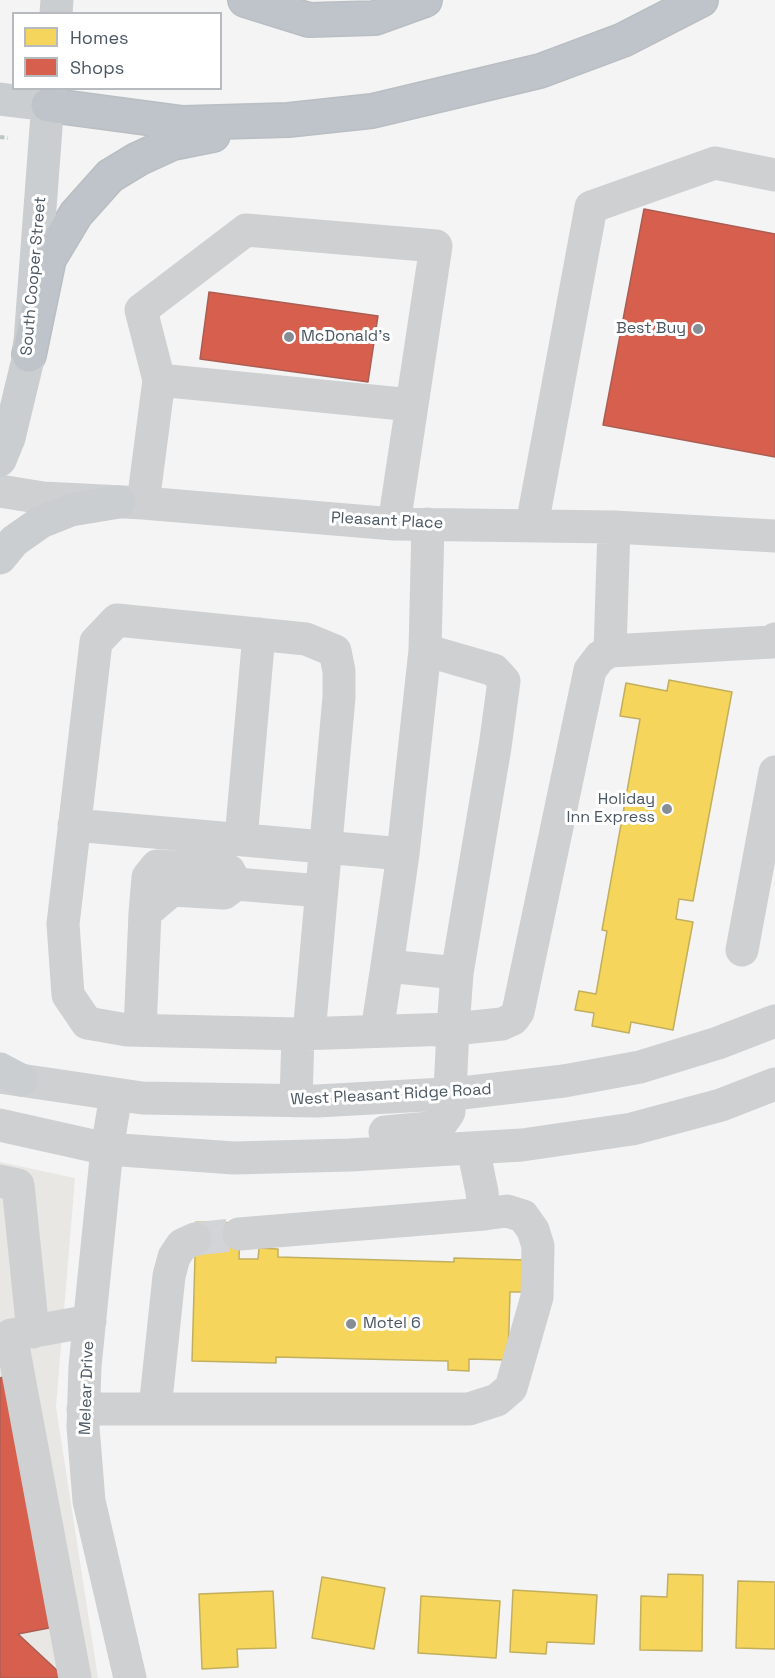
<!DOCTYPE html>
<style>
body{margin:0}
#map{position:relative;width:775px;height:1678px;overflow:hidden;background:#f4f4f4;font-family:"Space Grotesk",sans-serif}
canvas{display:block}
.legend{position:absolute;left:12px;top:12px;width:210px;height:78px;box-sizing:border-box;background:#fff;border:2px solid #b7bbc0;margin:0;padding:8px 10px;list-style:none;font-size:18px;color:#4a5661}
.legend li{display:flex;align-items:center;gap:12px;height:30px}
.legend b{width:30px;border:2px solid #b7bbc0}
</style>
<div id="map">
<canvas width="775" height="1678"></canvas>
<ul class="legend">
<li><b style="height:16px;background:#f6d55c"></b>Homes</li>
<li><b style="height:16px;background:#d6604d"></b>Shops</li>
</ul>
</div>
<script>
const c = document.querySelector('canvas').getContext('2d');
c.lineJoin = 'round';
function fillPath(path, color) { c.fillStyle = color; c.fill(path, 'evenodd'); }
const poly = rows => new Path2D(rows.map(r => 'M' + r).join(''));
function trace(path, color, width, dash) { c.strokeStyle = color; c.lineWidth = width; c.lineCap = dash ? 'butt' : 'round'; c.setLineDash(dash || []); c.stroke(path); }
function drawText(font, color, halo, rows, align = 'center') {
  c.font = font + ' "Space Grotesk",sans-serif'; c.lineWidth = 6; c.setLineDash([]); c.textBaseline = 'middle'; c.strokeStyle = halo; c.fillStyle = color; for (const [text, x, y, turn = 0] of rows) {
    c.save(); c.translate(x, y); c.rotate((+turn || 0) * Math.PI / 180); c.textAlign = isNaN(turn) ? turn : align; if (halo) c.strokeText(text, 0, 0); c.fillText(text, 0, 0); c.restore();
  }
}
fillPath(poly([
 [0,1162,75,1178,56,1407,98,1678,0,1678]
]), '#e8e7e3');
const homes = poly([
 [669,680,732,692,693,901,679,899,676,919,693,922,673,1030,631,1022,629,1033,592,1026,594,1013,575,1010,579,991,596,994,607,931,602,930,640,719,620,716,626,683,667,691,669,680],
 [196,1222,240,1223,239,1259,258,1259,259,1248,278,1249,278,1257,454,1262,454,1258,526,1260,526,1292,510,1292,508,1360,469,1359,469,1371,448,1370,448,1361,276,1357,276,1363,192,1361,196,1222],
 [668,1574,703,1575,702,1651,640,1650,641,1596,667,1597,668,1574],
 [322,1577,385,1588,374,1649,312,1638,322,1577],
 [738,1581,775,1582,775,1649,736,1648,738,1581],
 [513,1590,597,1595,594,1644,547,1642,546,1654,510,1652,513,1590],
 [273,1591,276,1648,237,1649,238,1667,202,1669,199,1594,273,1591],
 [421,1596,500,1601,496,1658,418,1653,421,1596]
]);
fillPath(homes, '#f6d55c');
trace(homes, '#c2af5e', 1.5);
const shops = poly([
 [644,209,775,234,775,457,603,425,644,209],
 [209,292,378,316,368,382,200,359,209,292],
 [3,1377,54,1627,18,1634,61,1674,57,1678,0,1678,0,1378,3,1377]
]);
fillPath(shops, '#d6604d');
trace(shops, '#ac5d53', 1.5);
trace(poly([
 [195,1239,239,1234]
]), '#d2d4d7', 33, [33, 16]);
const highway = poly([
 [245,0,309,20,375,18,425,0],
 [48,105,183,123,288,120,372,111,540,71,623,40,701,0],
 [29,355,49,259,76,214,110,176,138,159,173,143,213,135]
]);
trace(highway, '#b9bec3', 36);
trace(poly([
 [0,137,8,138]
]), '#bcc7c4', 4, [4.5, 3]);
trace(poly([
 [159,380,412,405],
 [0,491,43,498,143,503,394,524,614,527,775,536],
 [143,503,159,380,141,310,246,230,436,246,394,524],
 [428,524,425,650,494,670,504,681,495,747,457,973,453,1029,502,1024,513,1019,518,1012,590,670,600,657,610,651,772,642,775,639],
 [532,525,591,207,715,163,775,175],
 [425,650,403,854,387,966,457,973],
 [610,651,614,527],
 [74,825,403,854],
 [241,839,259,634],
 [145,913,172,890,224,893,236,884,321,891],
 [742,950,775,772],
 [140,1030,145,913,148,877,157,866,229,871,236,884],
 [377,1031,387,966],
 [298,1034,127,1030,87,1023,68,995,63,924,96,642,117,620,306,639,335,651,339,671,339,697,309,1034],
 [0,1077,142,1098,317,1101,462,1093,564,1081,640,1067,718,1043,775,1021],
 [116,1095,107,1149,85,1366,83,1427,89,1501,130,1678],
 [296,1101,298,1034,453,1029,449,1112,442,1122,430,1128,385,1132],
 [0,1125,107,1149,234,1158,350,1155,522,1145,632,1129,721,1105,775,1084],
 [0,1181,18,1185,33,1332],
 [239,1234,484,1214],
 [11,1335,75,1678],
 [12,1335,90,1321],
 [83,1409,469,1409,497,1400,511,1388,537,1297,538,1246,533,1230,523,1216,507,1211,484,1214,482,1192,473,1148],
 [155,1409,169,1276,174,1257,182,1245,195,1239]
]), '#ced0d2', 33);
trace(poly([
 [56,14,57,0],
 [0,99,48,105],
 [0,460,9,438,29,355,49,88],
 [0,558,14,541,41,522,71,510,119,502],
 [0,1069,21,1080]
]), '#caced1', 33);
trace(highway, '#bec4c9', 33);
for (const [x, y, r, color] of [
 [698,329,6,"#868d94"],
 [289,337,6,"#868d94"],
 [667,809,6,"#868d94"],
 [351,1324,6,"#868d94"]
]) { const dot = new Path2D(); dot.arc(x, y, r, 0, 2 * Math.PI); c.fillStyle = color; c.fill(dot); trace(dot, '#fff', 2); }
drawText('16px', '#4a5661', '#fff', [
 ["South Cooper Street",34,276,-85],
 ["Pleasant Place",387,521,3],
 ["West Pleasant Ridge Road",391,1095,-3],
 ["Melear Drive",87,1388,-88]
]);
drawText('16px', '#4a5661', '#fff', [
 ["Best Buy",686,329],
 ["McDonald's",301,337,"left"],
 ["Holiday",655,800],
 ["Inn Express",655,818],
 ["Motel 6",363,1324,"left"]
], 'right');
</script>
